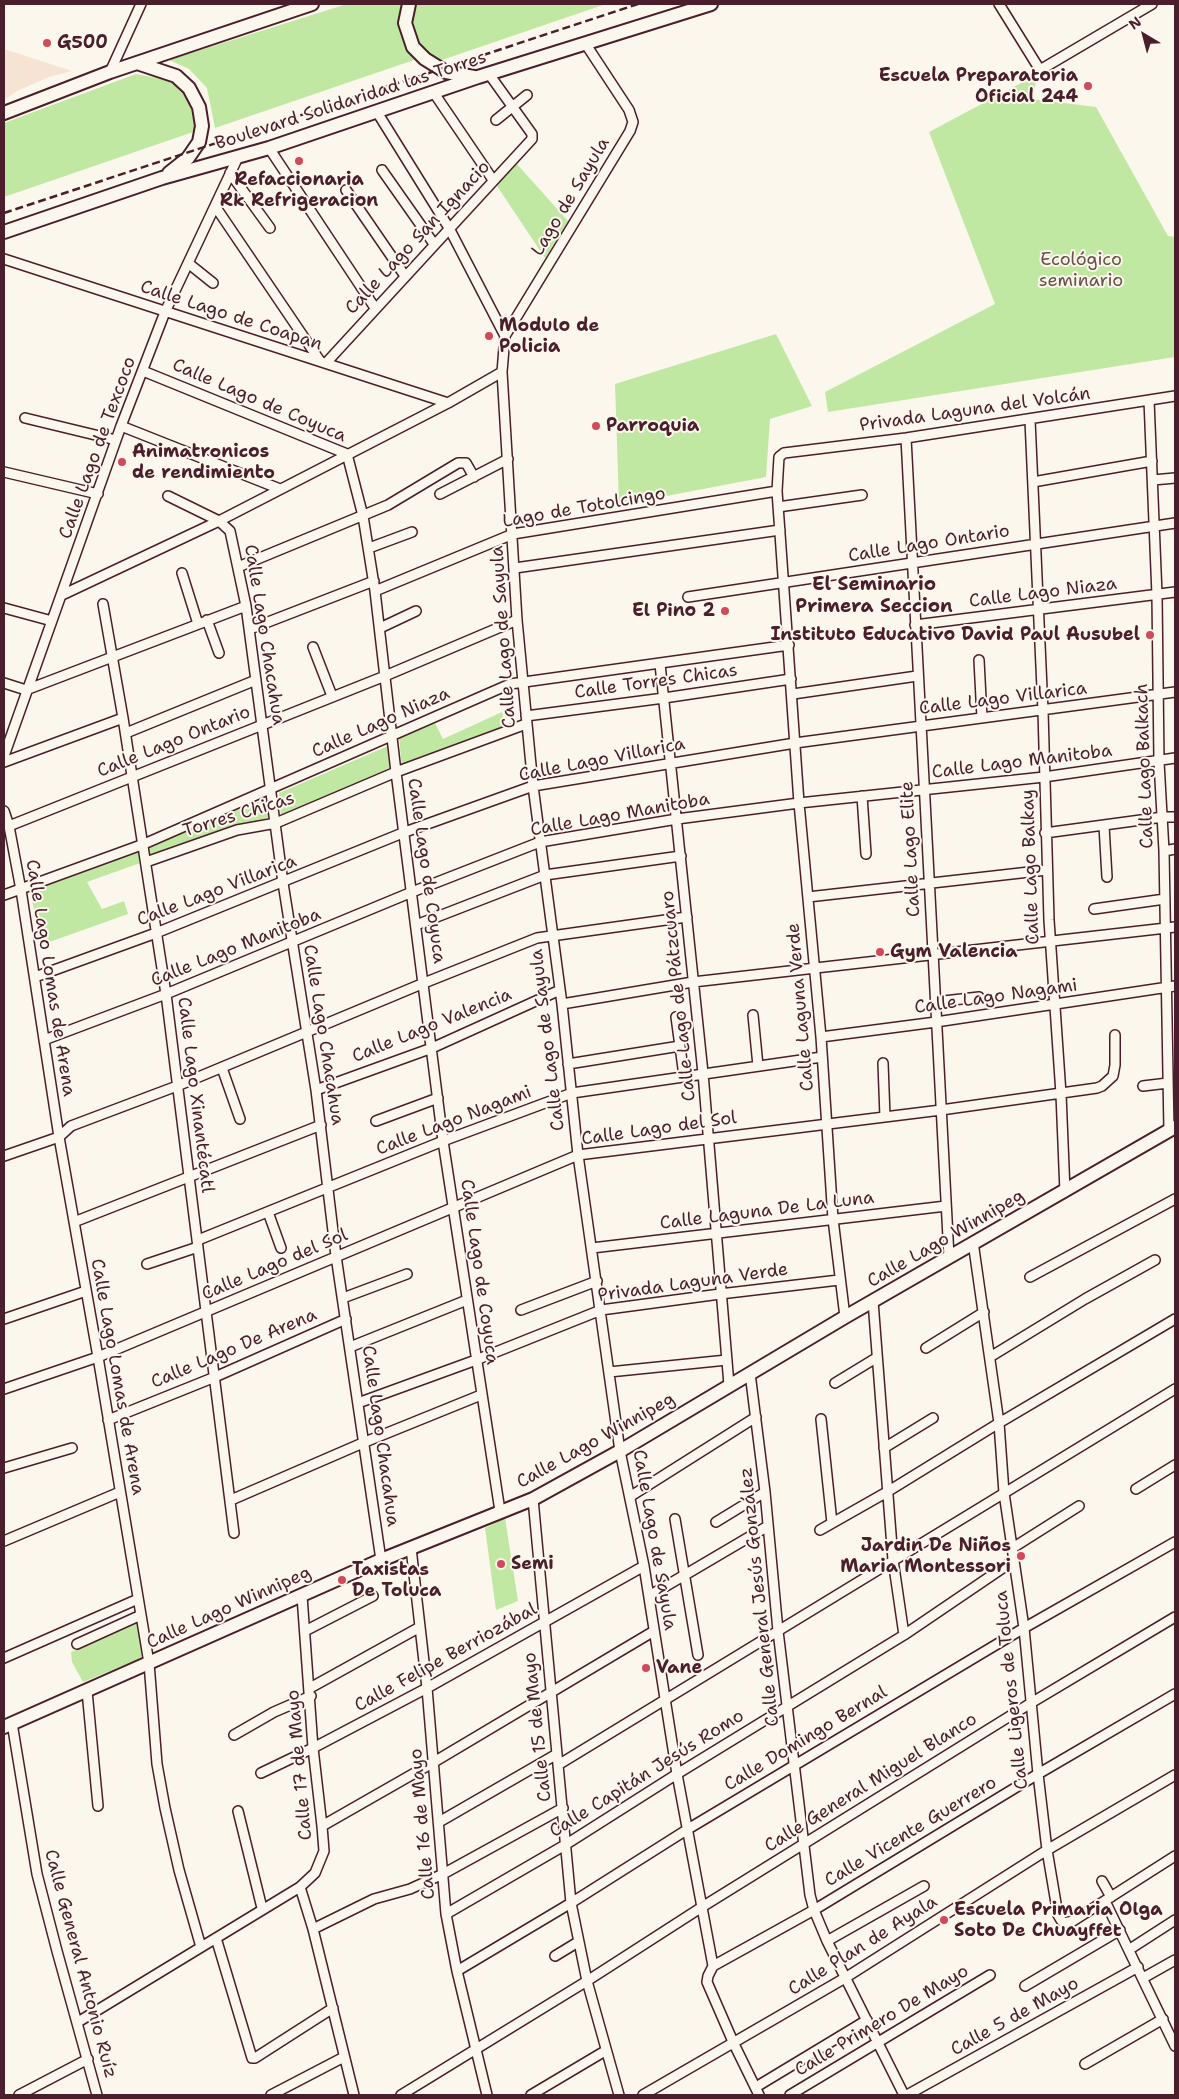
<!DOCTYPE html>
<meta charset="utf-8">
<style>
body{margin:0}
#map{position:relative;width:1179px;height:2099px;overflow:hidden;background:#fbf7ec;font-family:"Shantell Sans",sans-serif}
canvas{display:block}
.frame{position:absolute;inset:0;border:5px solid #4a1f2b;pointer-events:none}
.north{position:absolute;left:1119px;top:10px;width:50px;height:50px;-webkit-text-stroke:4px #fbf7ec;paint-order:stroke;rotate:323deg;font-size:14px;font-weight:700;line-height:20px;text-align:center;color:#4a1f2b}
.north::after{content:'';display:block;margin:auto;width:18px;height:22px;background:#4a1f2b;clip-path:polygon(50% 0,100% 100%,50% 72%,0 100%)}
</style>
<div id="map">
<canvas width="1179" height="2099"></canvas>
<div class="frame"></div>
<div class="north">N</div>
</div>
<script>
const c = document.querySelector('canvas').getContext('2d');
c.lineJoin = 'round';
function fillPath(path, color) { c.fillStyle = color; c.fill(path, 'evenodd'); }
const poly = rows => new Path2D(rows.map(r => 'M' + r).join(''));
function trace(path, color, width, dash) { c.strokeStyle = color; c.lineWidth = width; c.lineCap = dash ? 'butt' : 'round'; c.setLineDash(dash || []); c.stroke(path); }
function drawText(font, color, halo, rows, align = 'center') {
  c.font = font + ' "Shantell Sans",sans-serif'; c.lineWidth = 4; c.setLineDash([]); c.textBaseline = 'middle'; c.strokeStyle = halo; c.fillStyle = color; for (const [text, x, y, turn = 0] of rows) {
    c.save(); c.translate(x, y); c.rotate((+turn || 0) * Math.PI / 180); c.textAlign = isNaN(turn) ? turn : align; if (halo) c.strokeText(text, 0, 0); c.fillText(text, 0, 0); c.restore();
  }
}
fillPath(poly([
 [4,49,72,71,49,77,17,91,4,100]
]), '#f5e3d4');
fillPath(poly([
 [347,4,403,4,399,14,414,60,215,128,207,88,189,69,169,60],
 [418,4,606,4,433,63,421,52,408,23],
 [136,74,179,82,195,103,196,131,4,197,4,123],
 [1038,74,1032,99,1096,107,1168,236,1175,237,1175,357,828,412,825,392,995,304,929,132],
 [515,162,568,221,545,258,497,186],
 [776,334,812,406,770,419,766,477,619,505,615,384],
 [502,712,506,728,402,770,399,736,434,721,443,739],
 [390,745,392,769,281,815,279,793],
 [269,798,272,816,87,882,102,909,124,901,128,914,41,945,30,890],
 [505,1518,518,1601,496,1610,485,1528],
 [137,1621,142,1658,83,1682,72,1662,71,1652]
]), '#c1e8a3');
const minor = poly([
 [999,4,1040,70,1152,4],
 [585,43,629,110,633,122,630,131,505,336,502,372,517,620,533,786,562,1004,578,1155,620,1451,644,1566,677,1774,713,1966],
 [110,72,141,4],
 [434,93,493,180],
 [377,112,449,228,505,336],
 [496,120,527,95],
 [269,148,375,308],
 [382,170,434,244],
 [230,173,270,228],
 [346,190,405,276],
 [215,206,320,361],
 [4,259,448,403],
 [188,263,213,283],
 [326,363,532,139,532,134,489,74],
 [143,371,347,454,363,516,375,591,396,772,443,1141,500,1511],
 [1149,400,1157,595,1159,762,1164,851,1169,1131],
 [25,418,116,440],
 [1030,420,1043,711,1049,920,1061,1094,1065,1192],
 [121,426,280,489],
 [906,438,949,1257],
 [4,472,98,494],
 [1153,480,1175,478],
 [1033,482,1152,461],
 [440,494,508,459],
 [168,496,219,521,230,531,246,606,283,883,316,1090,336,1256,381,1560],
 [778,507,862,495],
 [369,548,412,532],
 [238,567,388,505,458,463,466,463,474,477],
 [515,568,780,530],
 [182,573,198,624],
 [375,591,513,534,777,491],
 [62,595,219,521,448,403,502,372],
 [688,597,1175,523],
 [103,604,123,718,166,994,234,1533],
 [4,608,52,621],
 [207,620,219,653],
 [915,625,1175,592],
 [380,628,416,611],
 [250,629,374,581],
 [313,647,332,696],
 [979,660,982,718],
 [660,664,703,1073,729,1385],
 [4,683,26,690,246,606],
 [793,694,917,676],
 [526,716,664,698,791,679],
 [126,733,256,680],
 [4,756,121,426,165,312,238,157],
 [4,762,123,718],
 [862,796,866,854],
 [4,811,9,826,21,890,59,1137,98,1357,149,1663,157,1764,165,1808,179,1870,201,1947],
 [9,826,385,676,517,620],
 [1104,826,1107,877],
 [1045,833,1163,817,1175,817],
 [1164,851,1175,849],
 [146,862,237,830,276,823,396,772,526,724],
 [4,895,144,844,510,684,789,645],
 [808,897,1047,870],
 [1094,909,1165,899],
 [416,925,545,875,681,856],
 [35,977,156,933,405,832,533,786,795,743,1175,692],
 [935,1002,979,997],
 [562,1004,693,982,1175,927],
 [753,1015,758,1066],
 [676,1017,684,1076],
 [821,1037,936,1022,1175,986],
 [44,1040,166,994,412,892,540,842,677,819,799,803,1044,777,1175,758],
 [883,1063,885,1117],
 [568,1064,680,1046],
 [222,1068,240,1119],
 [1143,1086,1168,1083],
 [316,1090,432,1048,560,990],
 [376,1121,438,1098],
 [4,1156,59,1137,71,1126,177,1086,424,983,537,938,687,917],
 [268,1212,281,1248],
 [74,1222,321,1125],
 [198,1240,443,1141,572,1093,822,1057],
 [973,1242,999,1423,1004,1493,1024,1628,1038,1774,1047,1850,1058,1915,1061,1920,1064,1923,1073,1921,1175,1856],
 [592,1248,946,1206],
 [147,1264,198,1247],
 [1030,1277,1175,1199],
 [343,1298,407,1274],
 [873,1301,893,1560,904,1635],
 [521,1310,597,1281],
 [845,1317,833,1219,821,1037,799,803,777,491,779,457,784,453,906,438,1175,396],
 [4,1319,86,1291],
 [350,1347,467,1300],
 [926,1348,984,1312],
 [990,1357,1085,1299,1155,1260],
 [609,1372,727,1360],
 [750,1373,765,1492,778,1631,810,1895,814,1910,827,1941,904,2095],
 [835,1383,876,1358],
 [4,1389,98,1357,578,1155,941,1110,1097,1088,1102,1086,1113,1076,1115,1065,1115,1035],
 [358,1403,476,1360,601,1310,720,1294,839,1280],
 [821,1419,832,1523],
 [108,1420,215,1377,346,1319],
 [884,1448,933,1418],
 [4,1468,72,1448],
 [1136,1489,1175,1465],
 [631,1496,756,1417],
 [533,1499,571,1903,587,1981,619,2095],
 [231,1500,365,1442,481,1395],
 [675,1519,698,1655],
 [716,1522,765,1492],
 [820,1530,887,1492,999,1423,1175,1319],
 [4,1541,120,1492],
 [411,1548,427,1688,446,1914,457,1971,487,2095],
 [1011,1549,1079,1506],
 [649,1596,768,1526],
 [305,1631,373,1596],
 [77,1644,141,1615],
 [4,1658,138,1599],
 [310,1688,420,1627],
 [87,1691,98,1806],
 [12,1723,37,1874,57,1951,97,2095],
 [234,1735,274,1712,311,1696],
 [558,1765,1175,1389],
 [261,1773,313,1748,427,1688,644,1566],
 [238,1811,262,1908],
 [439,1822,557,1754],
 [322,1826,434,1762,654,1631],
 [1102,1881,1111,1897],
 [300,1887,313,1929,354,2095],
 [1105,1901,1175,2046],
 [446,1914,565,1845,677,1774,904,1635,1013,1561],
 [313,1929,374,1899,410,1889,443,1874,563,1808],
 [216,1938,252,2058,255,2058,333,2008],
 [827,1941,924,1886],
 [1130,1949,1175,1920],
 [555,1956,578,1942],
 [457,1971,571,1903,688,1829,1024,1628,1175,1542],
 [1143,1978,1175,1960],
 [1025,1986,1120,1930],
 [78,2022,300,1887,315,1873,324,1851,322,1826,313,1748,302,1596],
 [1085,2064,1163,2019],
 [756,2087,867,2020],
 [19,2095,88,2059],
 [271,2095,344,2057],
 [401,2095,587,1981,702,1907,1031,1703,1175,1617],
 [531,2095,605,2051],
 [643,2095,845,1978,1047,1850,1175,1775],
 [759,2095,734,2044,707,1982,708,1976,713,1966,814,1910,1038,1774,1175,1694],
 [790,2095,990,1975],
 [907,2095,1138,1967]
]);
const secondary = poly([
 [409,4,405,23,413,47,425,59,446,72,474,77],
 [137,63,176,76,189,88,199,107,202,126,199,142,188,158,169,173],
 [4,113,110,72,312,4],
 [4,232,162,178,269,148,478,77,711,4],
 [4,1727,381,1560,533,1499,620,1451,845,1317,1175,1127]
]);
trace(minor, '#4a1f2b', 12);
trace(secondary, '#4a1f2b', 16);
trace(minor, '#fbf7ec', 9);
trace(secondary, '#fbf7ec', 12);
trace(poly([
 [4,213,638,4]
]), '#4a1f2b', 2.5, [8, 4]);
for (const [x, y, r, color] of [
 [47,43,5,"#d1495b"],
 [1088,86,5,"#d1495b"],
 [299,161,5,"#d1495b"],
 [489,336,5,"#d1495b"],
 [596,426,5,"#d1495b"],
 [122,462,5,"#d1495b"],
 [725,611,5,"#d1495b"],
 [1150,635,5,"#d1495b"],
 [880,952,5,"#d1495b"],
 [1021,1556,5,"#d1495b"],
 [501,1564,5,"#d1495b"],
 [342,1580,5,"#d1495b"],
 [646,1668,5,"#d1495b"],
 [944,1920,5,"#d1495b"]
]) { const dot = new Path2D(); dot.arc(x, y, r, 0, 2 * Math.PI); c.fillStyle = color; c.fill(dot); trace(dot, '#fbf7ec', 2); }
drawText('bold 18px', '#4a1f2b', '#fbf7ec', [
 ["G500",57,43],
 ["Escuela Preparatoria",1078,76,"right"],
 ["Oficial 244",1078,97,"right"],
 ["Refaccionaria",299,180,"center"],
 ["Rk Refrigeracion",299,201,"center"],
 ["Modulo de",499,326],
 ["Policia",499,347],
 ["Parroquia",606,426],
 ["Animatronicos",132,452],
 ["de rendimiento",132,473],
 ["El Pino 2",715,611,"right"],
 ["Instituto Educativo David Paul Ausubel",1140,635,"right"],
 ["Gym Valencia",890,952],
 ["Jardin De Niños",1011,1546,"right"],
 ["Maria Montessori",1011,1567,"right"],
 ["Semi",511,1564],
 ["Taxistas",352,1570],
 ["De Toluca",352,1591],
 ["Vane",656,1668],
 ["Escuela Primaria Olga",954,1910],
 ["Soto De Chuayffet",954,1931]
], 'left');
drawText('18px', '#4a1f2b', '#fbf7ec', [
 ["Boulevard Solidaridad las Torres",351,101,-18],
 ["Lago de Sayula",571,197,-59],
 ["Calle Lago San Ignacio",418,238,-47],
 ["Calle Lago de Coapan",231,316,18],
 ["Calle Lago de Coyuca",259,401,23],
 ["Privada Laguna del Volcán",975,410,-8],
 ["Calle Lago de Texcoco",98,448,-70],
 ["Lago de Totolcingo",584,508,-10],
 ["Calle Lago Ontario",929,544,-9],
 ["Calle Lago Niaza",1043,593,-7],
 ["Calle Lago Chacahua",264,635,81],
 ["Calle Lago de Sayula",504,637,-94],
 ["Calle Torres Chicas",656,682,-8],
 ["Calle Lago Villarica",1003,699,-7],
 ["Calle Lago Niaza",381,723,-24],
 ["Calle Lago Ontario",174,742,-22],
 ["Calle Lago Villarica",602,760,-11],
 ["Calle Lago Manitoba",1022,762,-7],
 ["Calle Lago Balkach",1145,766,-92],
 ["Torres Chicas",239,815,-17],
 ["Calle Lago Manitoba",620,815,-10],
 ["Calle Lago Elite",911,849,-93],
 ["Calle Lago Balkay",1031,867,-92],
 ["Calle Lago de Coyuca",426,871,82],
 ["Calle Lago Villarica",217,891,-21],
 ["Calle Lago Manitoba",236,948,-22],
 ["Calle Lago Lomas de Arena",50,978,81],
 ["Calle Lago de Pátzcuaro",679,996,-96],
 ["Calle Lago Nagami",996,997,-8],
 ["Calle Laguna Verde",801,1007,-95],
 ["Calle Lago Valencia",432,1026,-22],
 ["Calle Lago Chacahua",323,1035,81],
 ["Calle Lago de Sayula",548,1040,-97],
 ["Calle Lago Xinantécatl",195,1095,83],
 ["Calle Lago Nagami",454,1121,-21],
 ["Calle Lago del Sol",659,1129,-8],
 ["Calle Laguna De La Luna",767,1211,-7],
 ["Calle Lago Winnipeg",946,1239,-30],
 ["Calle Lago del Sol",275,1265,-23],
 ["Calle Lago de Coyuca",479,1272,82],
 ["Privada Laguna Verde",693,1283,-8],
 ["Calle Lago De Arena",234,1349,-23],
 ["Calle Lago Lomas de Arena",117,1377,80],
 ["Calle Lago Chacahua",380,1436,82],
 ["Calle Lago Winnipeg",596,1441,-29],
 ["Calle Lago de Sayula",654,1540,80],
 ["Calle General Jesús González",760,1597,-96],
 ["Calle Lago Winnipeg",229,1608,-24],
 ["Calle Felipe Berriozábal",446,1658,-29],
 ["Calle Ligeros de Toluca",1012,1690,-96],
 ["Calle 15 de Mayo",538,1727,-96],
 ["Calle Domingo Bernal",806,1739,-31],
 ["Calle 17 de Mayo",300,1765,-95],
 ["Calle Capitán Jesús Romo",647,1774,-32],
 ["Calle General Miguel Blanco",871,1783,-32],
 ["Calle 16 de Mayo",423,1824,-95],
 ["Calle Vicente Guerrero",911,1832,-31],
 ["Calle Plan de Ayala",863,1946,-32],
 ["Calle General Antonio Ruíz",80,1964,75],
 ["Calle 5 de Mayo",1015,2017,-29],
 ["Calle Primero De Mayo",882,2021,-31]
]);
drawText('18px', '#685149', '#fbf7ec', [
 ["Ecológico",1081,260],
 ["seminario",1081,281]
]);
drawText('bold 19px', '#4a1f2b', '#fbf7ec', [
 ["El Seminario",874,585],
 ["Primera Seccion",874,607]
]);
</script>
